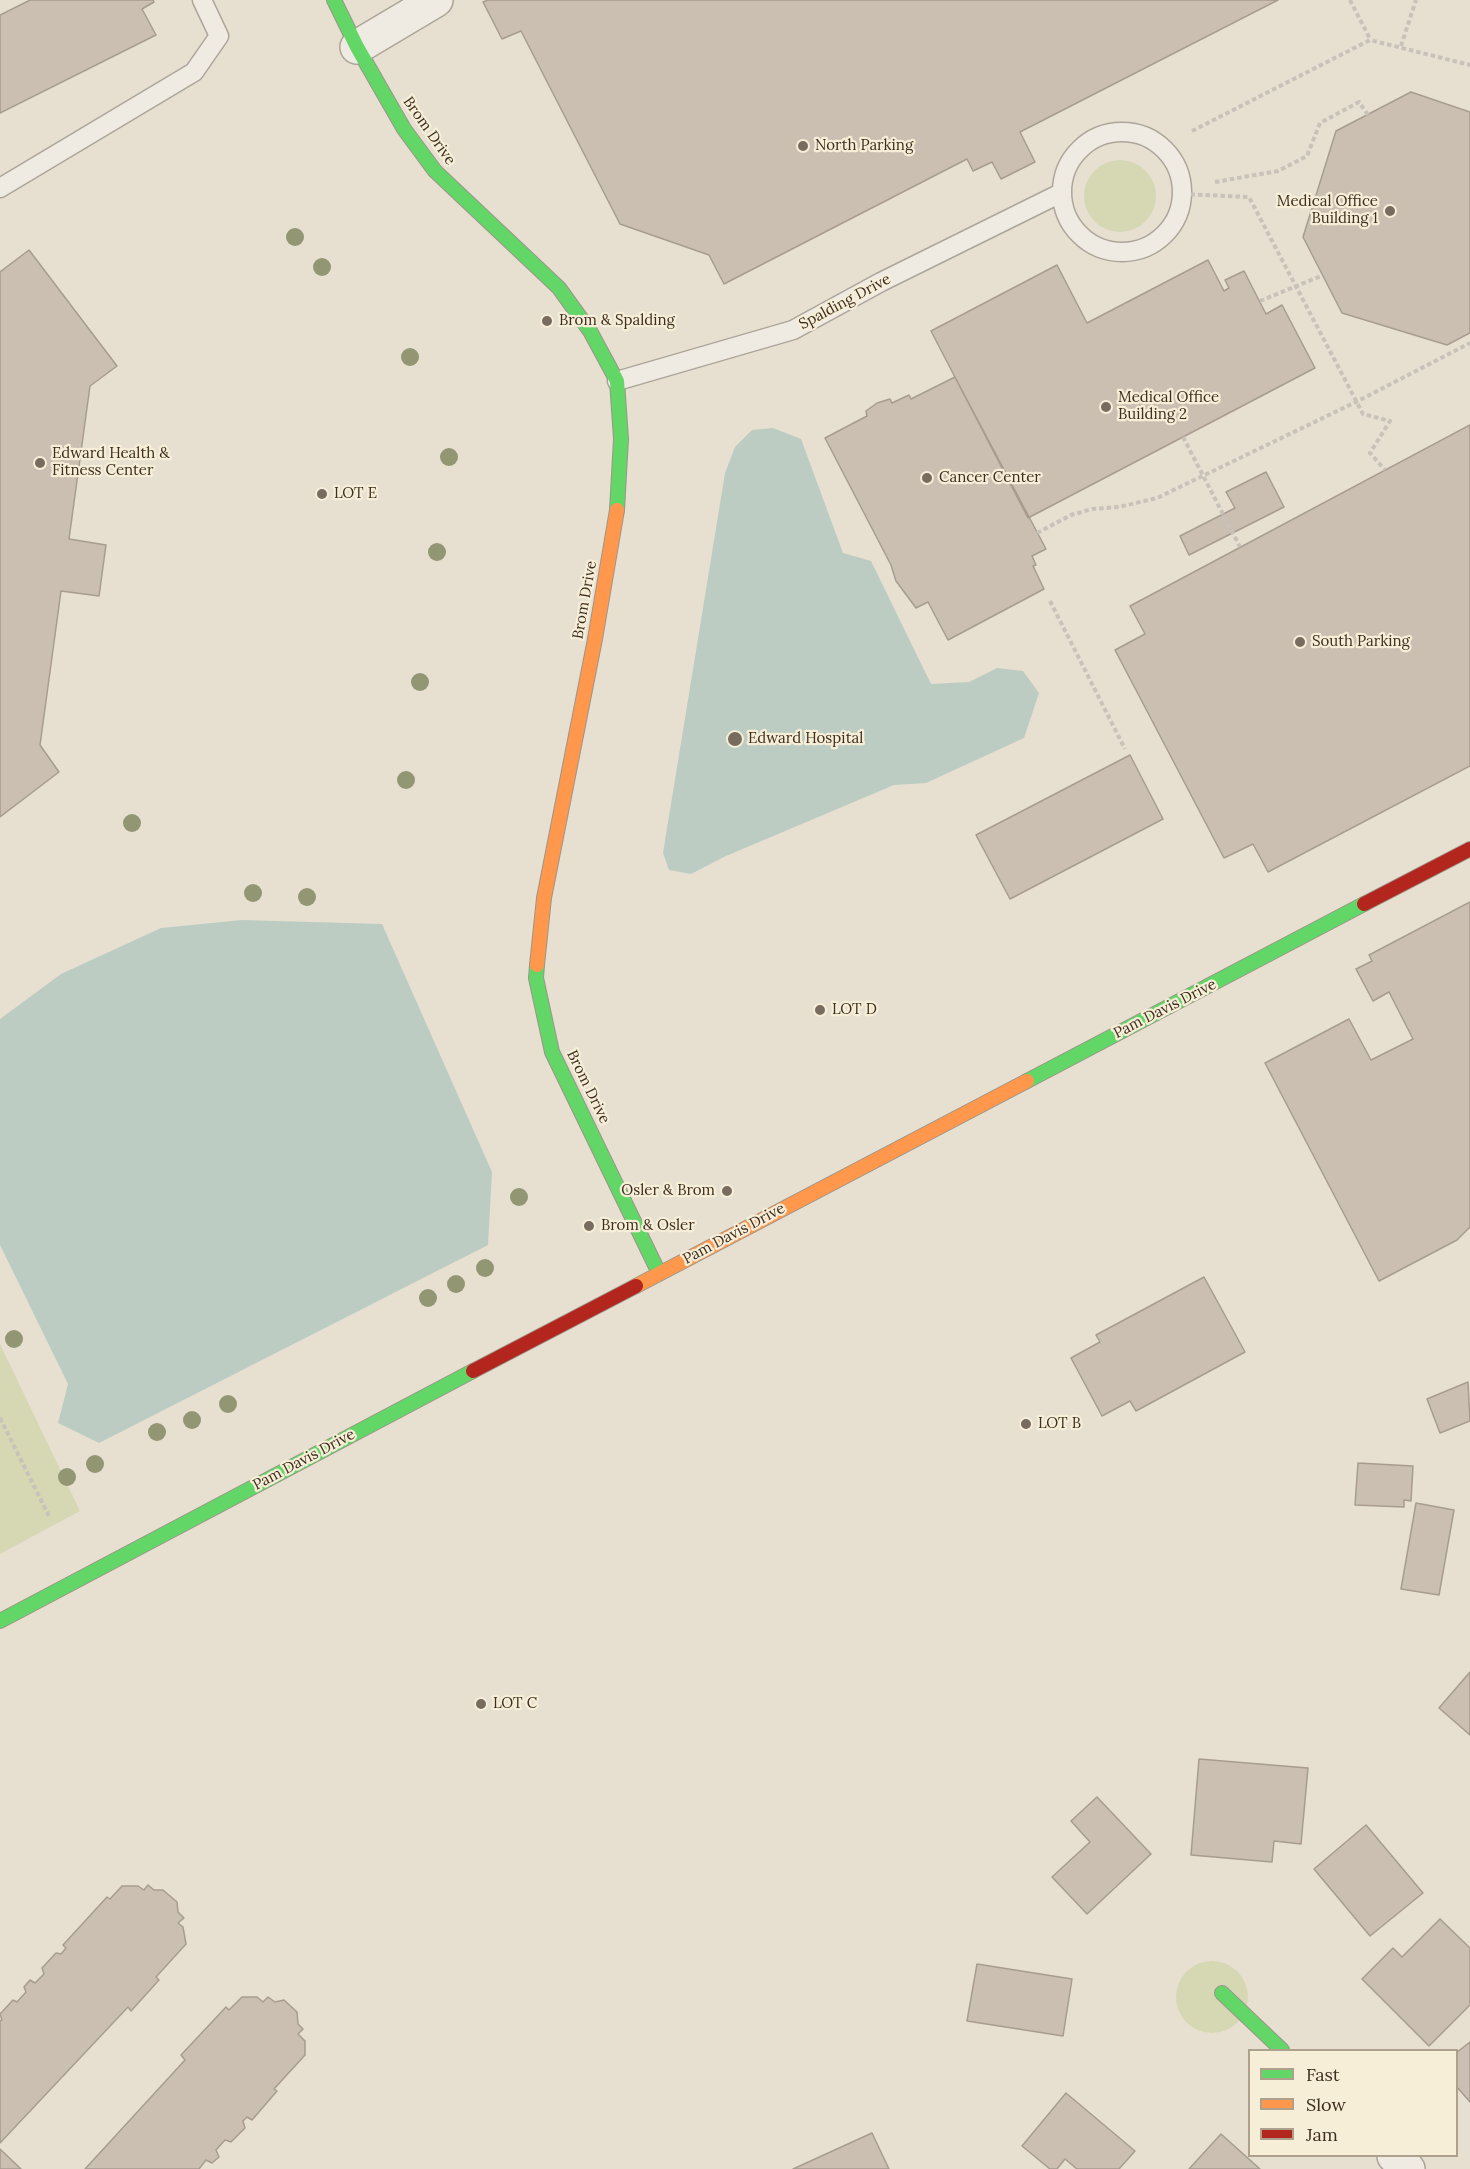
<!DOCTYPE html>
<style>
body{margin:0}
#map{position:relative;width:1470px;height:2169px;overflow:hidden;background:#e7e0d1;font-family:Lora,serif}
canvas{display:block}
.legend{position:absolute;left:1248px;top:2049px;width:210px;height:108px;box-sizing:border-box;background:#f7eed8;border:2px solid #ada18e;margin:0;padding:8px 10px;list-style:none;font-size:18px;color:#3d2e20}
.legend li{display:flex;align-items:center;gap:12px;height:30px}
.legend b{width:30px;border:2px solid #ada18e}
</style>
<div id="map">
<canvas width="1470" height="2169"></canvas>
<ul class="legend">
<li><b style="height:8px;background:#63d668"></b>Fast</li>
<li><b style="height:8px;background:#ff974d"></b>Slow</li>
<li><b style="height:8px;background:#b3261e"></b>Jam</li>
</ul>
</div>
<script>
const c = document.querySelector('canvas').getContext('2d');
c.lineJoin = 'round';
function fillPath(path, color) { c.fillStyle = color; c.fill(path, 'evenodd'); }
const poly = rows => new Path2D(rows.map(r => 'M' + r).join(''));
function trace(path, color, width, dash) { c.strokeStyle = color; c.lineWidth = width; c.lineCap = dash ? 'butt' : 'round'; c.setLineDash(dash || []); c.stroke(path); }
function drawText(font, color, halo, rows, align = 'center') {
  c.font = font + ' Lora,serif'; c.lineWidth = 4.5; c.setLineDash([]); c.textBaseline = 'middle'; c.strokeStyle = halo; c.fillStyle = color; for (const [text, x, y, turn = 0] of rows) {
    c.save(); c.translate(x, y); c.rotate((+turn || 0) * Math.PI / 180); c.textAlign = isNaN(turn) ? turn : align; if (halo) c.strokeText(text, 0, 0); c.fillText(text, 0, 0); c.restore();
  }
}
fillPath(poly([
 '1084 196a36 36 0 1 1 72 0a36 36 0 1 1-72 0Z',
 [0,1344,80,1511,0,1554],
 '1176 1997a36 36 0 1 1 72 0a36 36 0 1 1-72 0Z'
]), '#d6d7b3');
fillPath(poly([
 [773,428,801,439,843,553,871,561,931,684,969,682,997,668,1023,671,1039,693,1024,738,926,783,894,785,726,856,691,874,669,870,663,853,725,473,735,447,752,430],
 [242,920,382,924,492,1172,488,1245,99,1443,58,1423,68,1384,0,1245,0,1019,61,974,161,928]
]), '#bcccc2');
const building = poly([
 [30,0,153,0,154,2,142,9,156,35,0,113,0,15,30,0],
 [488,0,1278,0,1020,132,1035,162,1001,179,992,162,973,171,967,159,724,284,709,255,620,224,521,31,502,39,483,2,488,0],
 [1411,92,1470,112,1470,333,1447,345,1342,313,1303,237,1336,131,1411,92],
 [29,250,117,366,90,386,69,539,106,545,99,596,61,591,40,745,59,772,0,817,0,272,29,250],
 [1208,260,1224,291,1229,288,1225,280,1244,271,1266,314,1282,305,1315,368,1028,518,931,331,1057,265,1087,323,1208,260],
 [955,377,1046,549,1032,556,1036,565,1033,566,1044,589,948,640,928,602,916,608,896,581,891,565,825,438,867,416,866,411,877,403,890,399,892,403,909,395,911,399,955,377],
 [1470,425,1470,766,1268,872,1253,844,1224,858,1115,650,1145,634,1130,606,1470,425],
 [1266,472,1284,507,1189,555,1180,536,1235,508,1226,492,1266,472],
 [1130,755,1163,819,1010,899,976,835,1130,755],
 [1470,902,1470,1227,1457,1240,1379,1281,1265,1063,1349,1019,1371,1060,1413,1039,1389,992,1373,1001,1356,969,1372,961,1369,955,1470,902],
 [1204,1277,1245,1352,1136,1411,1130,1401,1102,1416,1071,1358,1100,1342,1096,1335,1204,1277],
 [1468,1382,1470,1421,1440,1433,1427,1399,1468,1382],
 [1358,1463,1413,1466,1411,1501,1404,1500,1404,1507,1355,1505,1358,1463],
 [1416,1503,1454,1510,1439,1595,1401,1589,1416,1503],
 [1470,1672,1470,1735,1439,1708,1470,1672],
 [1199,1759,1308,1768,1301,1844,1274,1841,1272,1862,1191,1855,1199,1759],
 [1097,1797,1151,1854,1087,1914,1052,1877,1090,1842,1071,1821,1097,1797],
 [1366,1825,1423,1893,1370,1936,1314,1869,1366,1825],
 [148,1885,154,1890,163,1890,177,1902,178,1912,184,1918,178,1923,183,1927,186,1944,156,1977,159,1980,131,2011,128,2007,0,2143,0,2021,2,2020,0,2014,13,2000,17,2002,26,1992,24,1987,30,1980,35,1983,44,1974,42,1968,56,1953,61,1954,66,1948,63,1945,107,1897,110,1899,122,1886,138,1886,144,1890,148,1885],
 [1440,1919,1470,1948,1470,2005,1429,2046,1362,1979,1393,1948,1402,1957,1440,1919],
 [977,1964,1072,1979,1063,2036,967,2021,977,1964],
 [242,1997,257,1997,263,2002,268,1997,275,2002,284,2000,297,2012,298,2024,303,2029,298,2034,305,2041,305,2055,274,2089,277,2091,252,2120,247,2117,243,2121,245,2128,231,2142,225,2140,216,2150,219,2157,212,2163,206,2160,199,2169,85,2169,185,2060,181,2055,226,2007,229,2010,242,1997],
 [1470,2042,1470,2102,1456,2086,1456,2053,1470,2042],
 [1066,2093,1135,2151,1119,2169,1077,2169,1065,2159,1057,2169,1050,2169,1022,2146,1066,2093],
 [872,2133,889,2169,793,2169,872,2133],
 [1221,2134,1260,2169,1189,2169,1221,2134],
 [0,2149,21,2169,0,2169,0,2149]
]);
fillPath(building, '#cbbfb2');
trace(building, '#a89c90', 1.5);
const lane = poly([
 '1062 192a60 60 0 1 1 120 0a60 60 0 1 1-120 0Z',
 [0,188,194,72,219,36,202,0],
 [617,381,793,330,881,282,1061,193]
]);
const street = poly([
 [357,47,436,0],
 [1394,2156,1408,2169]
]);
const fast = poly([
 [334,0,357,47,404,129,435,171,559,288,590,331,617,381,621,439,617,510],
 [537,965,536,978,552,1052,659,1273],
 [1027,1081,1364,904],
 [0,1621,473,1371],
 [1222,1993,1282,2050]
]);
const slow = poly([
 [537,965,544,898,595,639,617,510],
 [636,1286,1027,1081]
]);
const jam = poly([
 [1364,904,1470,849],
 [473,1371,636,1286]
]);
trace(lane, '#ada599', 21);
trace(street, '#ada599', 36);
trace(fast, '#9c958a', 16);
trace(slow, '#9c958a', 16);
trace(jam, '#9c958a', 16);
trace(poly([
 [1350,0,1370,39],
 [1401,46,1416,0],
 [1192,131,1370,40,1470,65],
 [1215,182,1278,171,1307,156,1320,123,1359,102,1368,115],
 [1183,194,1249,197,1363,414,1390,421,1370,453,1385,470],
 [1037,533,1071,515,1092,509,1119,507,1157,498,1356,402,1470,343],
 [1050,601,1125,749],
 [0,1418,50,1518]
]), '#c8c2b9', 4, [4.5, 3]);
trace(lane, '#efebe3', 18);
trace(street, '#efebe3', 33);
trace(fast, '#63d668', 14);
trace(slow, '#ff974d', 14);
trace(jam, '#b3261e', 14);
trace(poly([
 [1260,301,1321,276],
 [1183,437,1240,547]
]), '#c8c2b9', 4, [4.5, 3]);
c.fillStyle = '#929673';
for (const [x, y] of [
 [295,237],
 [322,267],
 [410,357],
 [449,457],
 [437,552],
 [420,682],
 [406,780],
 [132,823],
 [253,893],
 [307,897],
 [519,1197],
 [485,1268],
 [456,1284],
 [428,1298],
 [14,1339],
 [228,1404],
 [192,1420],
 [157,1432],
 [95,1464],
 [67,1477]
]) { c.beginPath(); c.arc(x, y, 9, 0, 2 * Math.PI); c.fill(); }
for (const [x, y, r, color] of [
 [803,146,6,"#786c5e"],
 [1390,211,6,"#786c5e"],
 [547,321,6,"#786c5e"],
 [1106,407,6,"#786c5e"],
 [40,463,6,"#786c5e"],
 [927,478,6,"#786c5e"],
 [322,494,6,"#786c5e"],
 [1300,642,6,"#786c5e"],
 [735,739,8,"#786c5e"],
 [820,1010,6,"#786c5e"],
 [727,1191,6,"#786c5e"],
 [589,1226,6,"#786c5e"],
 [1026,1424,6,"#786c5e"],
 [481,1704,6,"#786c5e"]
]) { const dot = new Path2D(); dot.arc(x, y, r, 0, 2 * Math.PI); c.fillStyle = color; c.fill(dot); trace(dot, '#f7eed8', 2); }
drawText('15px', '#3d2e20', '#f7eed8', [
 ["Brom Drive",429,131,55],
 ["Spalding Drive",845,302,-28],
 ["Brom Drive",585,600,-80],
 ["Pam Davis Drive",1165,1009,-27],
 ["Brom Drive",588,1087,64],
 ["Pam Davis Drive",734,1234,-28],
 ["Pam Davis Drive",304,1460,-28]
]);
drawText('15px', '#3d2e20', '#f7eed8', [
 ["North Parking",815,146],
 ["Medical Office",1378,202,"right"],
 ["Building 1",1378,219,"right"],
 ["Brom & Spalding",559,321],
 ["Medical Office",1118,398],
 ["Building 2",1118,415],
 ["Edward Health &",52,454],
 ["Fitness Center",52,471],
 ["Cancer Center",939,478],
 ["LOT E",334,494],
 ["South Parking",1312,642],
 ["Edward Hospital",748,739],
 ["LOT D",832,1010],
 ["Osler & Brom",715,1191,"right"],
 ["Brom & Osler",601,1226],
 ["LOT B",1038,1424],
 ["LOT C",493,1704]
], 'left');
</script>
